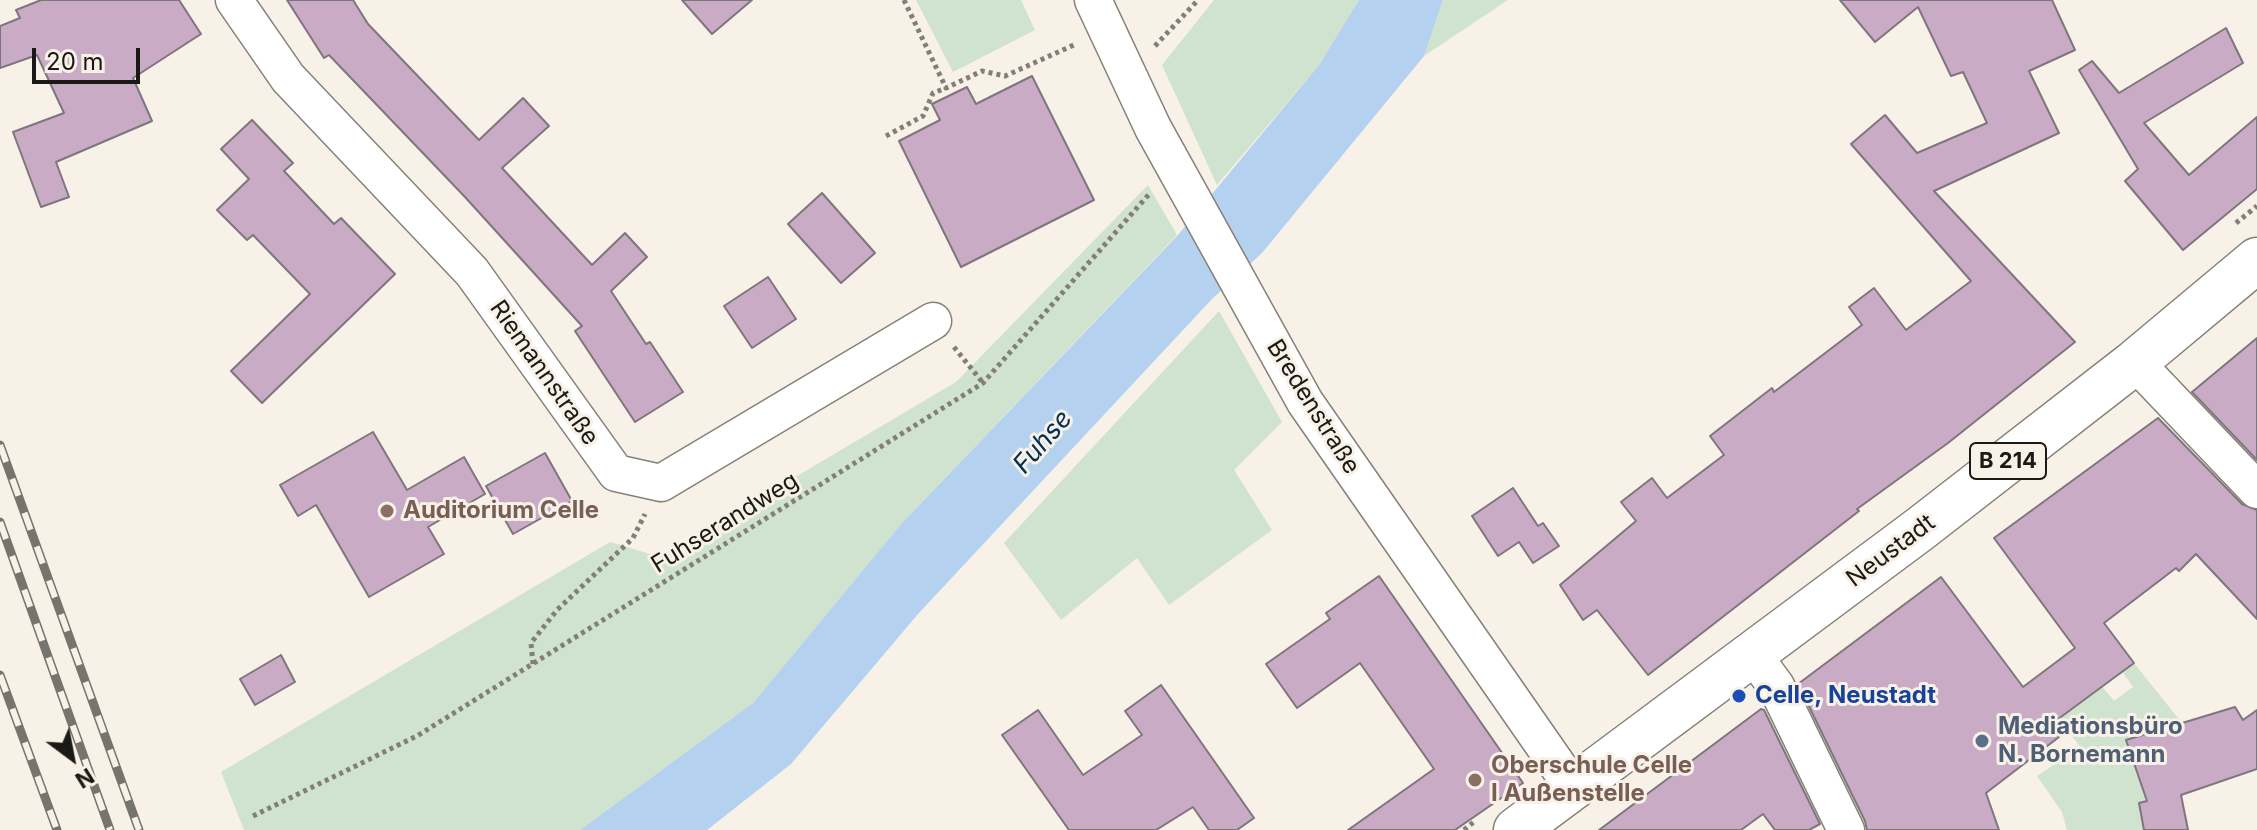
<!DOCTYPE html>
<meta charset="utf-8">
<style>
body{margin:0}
#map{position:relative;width:2257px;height:830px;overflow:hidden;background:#f7f1e7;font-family:Inter,sans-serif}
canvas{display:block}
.north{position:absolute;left:32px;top:718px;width:80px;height:80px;-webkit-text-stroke:6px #f7f1e7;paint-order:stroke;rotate:148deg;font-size:22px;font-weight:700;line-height:32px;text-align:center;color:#1b1915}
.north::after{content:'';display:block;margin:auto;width:28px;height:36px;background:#1b1915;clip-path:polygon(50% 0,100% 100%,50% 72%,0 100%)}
.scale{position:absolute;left:32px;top:48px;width:108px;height:36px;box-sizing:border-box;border:4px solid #1b1915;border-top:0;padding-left:10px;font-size:24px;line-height:28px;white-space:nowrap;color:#1b1915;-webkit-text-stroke:6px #f7f1e7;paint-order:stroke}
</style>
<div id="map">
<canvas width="2257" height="830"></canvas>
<div class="north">N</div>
<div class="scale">20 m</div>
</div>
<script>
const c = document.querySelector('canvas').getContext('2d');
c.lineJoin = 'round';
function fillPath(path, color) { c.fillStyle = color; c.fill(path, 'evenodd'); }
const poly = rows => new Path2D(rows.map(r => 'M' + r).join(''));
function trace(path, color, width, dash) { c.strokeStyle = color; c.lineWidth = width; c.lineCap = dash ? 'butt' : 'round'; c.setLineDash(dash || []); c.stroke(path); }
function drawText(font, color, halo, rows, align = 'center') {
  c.font = font + ' Inter,sans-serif'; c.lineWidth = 6; c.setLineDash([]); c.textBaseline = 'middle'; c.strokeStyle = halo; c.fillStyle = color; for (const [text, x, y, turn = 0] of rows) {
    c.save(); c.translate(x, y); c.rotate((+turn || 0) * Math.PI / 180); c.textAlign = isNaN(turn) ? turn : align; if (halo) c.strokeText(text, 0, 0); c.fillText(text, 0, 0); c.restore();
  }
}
fillPath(poly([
 [916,0,1021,0,1035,30,953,72],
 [1214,0,1359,0,1319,65,1217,185,1162,65],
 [1443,0,1508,0,1424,56],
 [1148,185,1177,235,902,523,753,703,580,830,244,830,221,772,610,542,660,557,956,382],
 [1219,311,1282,422,1234,470,1272,530,1169,605,1137,558,1061,620,1004,543],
 [2134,663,2182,723,2126,740,2147,801,2144,830,2067,830,2062,812,2037,776,2080,747,2049,703,2102,686,2114,701,2133,687,2122,671]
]), '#d0e3ce');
fillPath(poly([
 [1359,0,1443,0,1424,56,1262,253,1212,299,918,614,791,764,707,830,580,830,753,703,902,523,1178,235,1319,65]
]), '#b4d1ef');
const building = poly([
 [41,0,179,0,201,34,133,78,152,121,56,162,69,197,41,207,13,132,64,113,37,55,0,68,0,26,20,18,16,10,41,0],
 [287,0,353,0,368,24,479,140,523,98,549,126,502,168,592,265,625,233,647,257,611,291,646,344,650,342,683,392,635,422,575,331,582,326,465,197,329,55,324,58,287,0],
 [682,0,752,0,712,34,682,0],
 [1840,0,2052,0,2075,50,2029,71,2059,133,1934,191,2075,342,1948,443,1857,509,1859,511,1648,675,1597,610,1583,620,1560,585,1636,521,1621,502,1652,478,1667,498,1724,455,1710,436,1772,388,1774,392,1862,325,1849,307,1874,288,1906,330,1971,281,1851,144,1885,115,1917,153,1987,123,1963,72,1951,76,1918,7,1875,42,1840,0],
 [2226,28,2243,63,2144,123,2189,175,2257,117,2257,189,2183,250,2125,181,2138,169,2079,70,2092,61,2119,93,2226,28],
 [1032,76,1094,200,961,267,899,141,940,120,932,104,967,87,976,104,1032,76],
 [252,120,293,163,284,171,334,224,341,218,395,274,262,403,231,371,310,294,253,235,247,240,217,210,249,179,221,149,252,120],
 [822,193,875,253,841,283,788,224,822,193],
 [768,277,796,319,752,348,724,306,768,277],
 [2257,338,2257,460,2192,392,2257,338],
 [2158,418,2242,504,2257,510,2257,619,2196,554,2179,571,2176,568,2104,623,2134,663,2050,725,2059,737,1986,793,1999,830,1867,830,1865,821,1798,684,1941,577,2023,687,2075,648,1994,538,2158,418],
 [373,432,407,490,464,457,485,494,428,527,444,554,369,597,316,505,298,516,280,485,373,432],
 [545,453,572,501,513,534,486,486,545,453],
 [1513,488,1538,526,1543,523,1559,546,1533,563,1519,542,1498,556,1472,516,1513,488],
 [1379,576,1523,783,1455,830,1348,830,1434,769,1360,663,1297,708,1266,664,1330,619,1326,613,1379,576],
 [281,655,295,682,255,705,240,679,281,655],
 [1161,685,1254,818,1237,830,1209,830,1193,807,1156,830,1069,830,1002,735,1038,710,1083,775,1142,735,1125,711,1161,685],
 [2235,707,2243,720,2257,710,2257,769,2181,795,2188,830,2144,830,2139,803,2147,801,2126,740,2235,707],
 [1761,709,1764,710,1820,824,1809,830,1775,830,1763,814,1741,830,1599,830,1761,709]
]);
fillPath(building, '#caabc5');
trace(building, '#7e767d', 2);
const minor = poly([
 [234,0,288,78,472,272,616,473,661,483,933,321],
 [1093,0,1153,128,1305,402,1574,789],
 [2135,362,2257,490],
 [1753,655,1776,686,1846,830]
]);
const major = poly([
 [1516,830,1920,529,2135,362,2257,260]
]);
trace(minor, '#868178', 39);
trace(major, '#868178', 47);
trace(poly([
 [904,0,946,88,982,71,1005,76,1076,44],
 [1155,46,1198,0],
 [886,136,923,116,933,93,946,88],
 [2236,223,2257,206],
 [954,347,983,383],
 [533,664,531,643,557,610,633,538,645,514],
 [253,816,417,736,983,383,1151,192],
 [1464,830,1476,820]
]), '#827f78', 5, [4, 4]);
trace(minor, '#fff', 36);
trace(major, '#fff', 44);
const rail = poly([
 [0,445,139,830],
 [0,522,110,830],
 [0,675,57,830]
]);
trace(rail, '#77736d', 9);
trace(rail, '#f7f1e7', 6, [18]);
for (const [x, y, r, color] of [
 [387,511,8,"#8d6e63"],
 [1739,696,8,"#1a4fb4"],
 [1982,741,8,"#5c6f8a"],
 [1475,780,8,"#8d6e63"]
]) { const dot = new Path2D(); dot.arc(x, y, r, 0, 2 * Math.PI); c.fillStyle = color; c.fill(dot); trace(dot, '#f7f1e7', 3); }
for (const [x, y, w] of [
 [2008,461,76]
]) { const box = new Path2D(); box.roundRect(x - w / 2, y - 18, w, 36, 6); c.fillStyle = '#f7f1e7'; c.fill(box); trace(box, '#1b1915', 2); }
drawText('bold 22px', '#1b1915', null, [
 ["B 214",2008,461]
]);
drawText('24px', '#1b1915', '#f7f1e7', [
 ["Riemannstraße",544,373,55],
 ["Bredenstraße",1313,407,58],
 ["Fuhserandweg",725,523,-32],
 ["Neustadt",1891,551,-37]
]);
drawText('bold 24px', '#785e54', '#f7f1e7', [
 ["Auditorium Celle",403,511],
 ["Oberschule Celle",1491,766],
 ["I Außenstelle",1491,794]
], 'left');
drawText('bold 24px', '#164399', '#f7f1e7', [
 ["Celle, Neustadt",1755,696]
], 'left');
drawText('bold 24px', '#4e5e75', '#f7f1e7', [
 ["Mediationsbüro",1998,727],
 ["N. Bornemann",1998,755]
], 'left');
drawText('italic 26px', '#002f54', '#f7f1e7', [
 ["Fuhse",1043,442,-49]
]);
</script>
